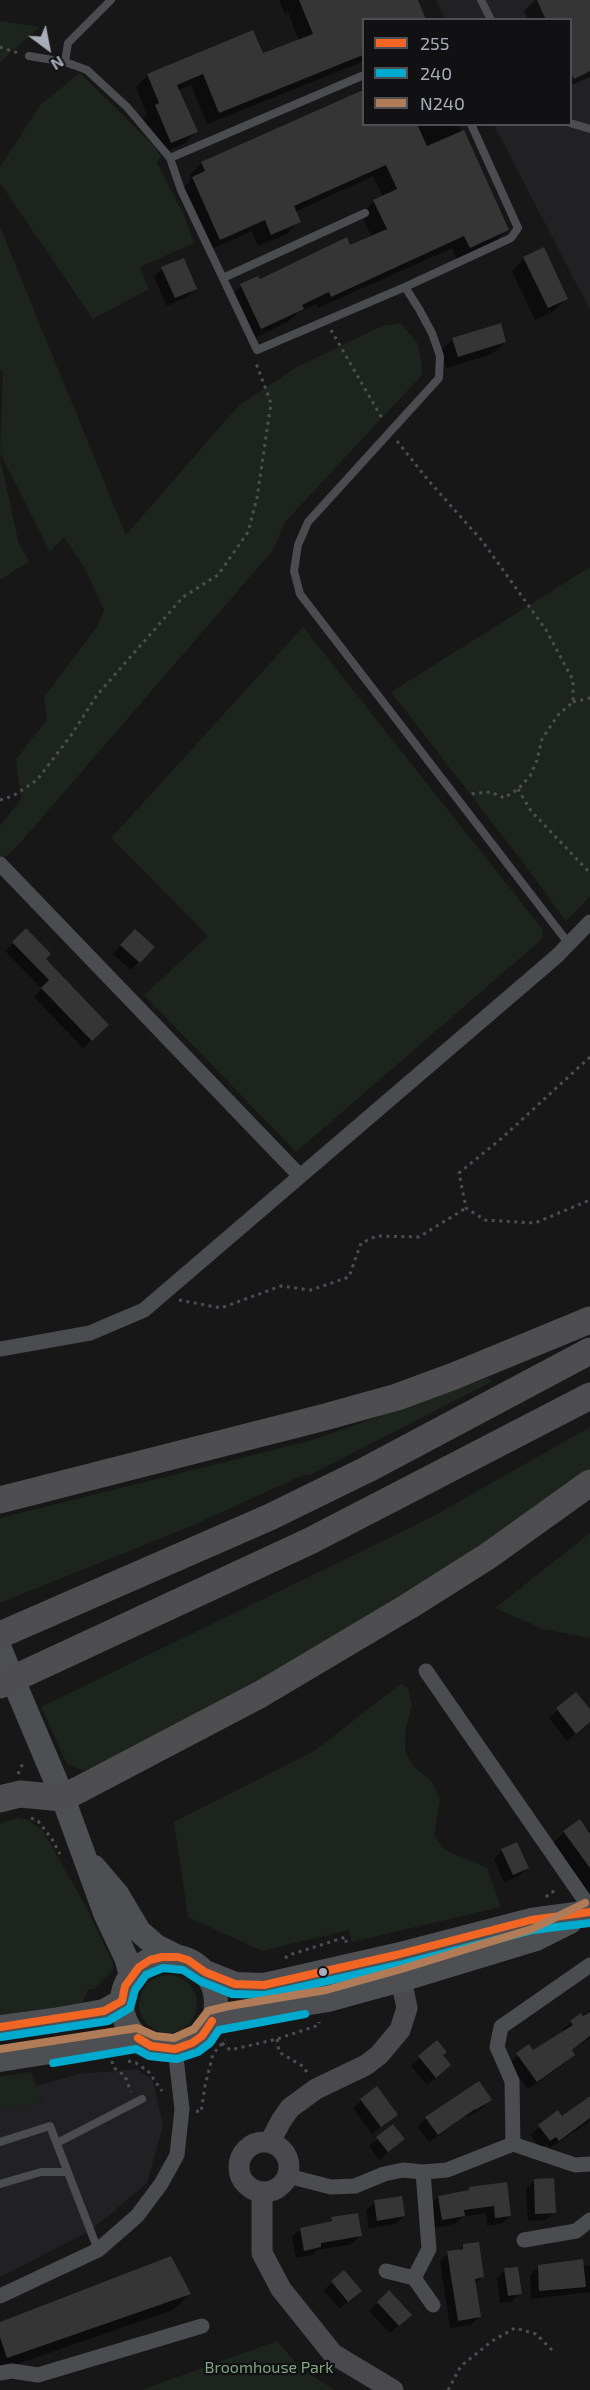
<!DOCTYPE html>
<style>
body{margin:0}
#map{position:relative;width:590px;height:2390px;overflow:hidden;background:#171717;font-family:"Exo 2",sans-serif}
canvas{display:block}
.legend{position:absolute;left:362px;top:18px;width:210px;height:108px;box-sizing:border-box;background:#111113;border:2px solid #4d4f55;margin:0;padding:8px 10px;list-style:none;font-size:18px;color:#a8adb8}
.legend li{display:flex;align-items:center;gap:12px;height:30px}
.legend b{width:30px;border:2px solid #4d4f55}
.north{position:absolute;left:18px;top:18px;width:60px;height:60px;-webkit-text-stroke:4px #111113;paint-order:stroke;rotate:148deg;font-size:16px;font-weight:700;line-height:24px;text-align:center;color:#a8adb8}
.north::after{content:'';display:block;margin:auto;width:21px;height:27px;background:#a8adb8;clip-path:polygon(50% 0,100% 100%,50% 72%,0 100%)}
</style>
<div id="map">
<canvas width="590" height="2390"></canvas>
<ul class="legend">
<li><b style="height:8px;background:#f26522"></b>255</li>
<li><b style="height:8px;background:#00a9ce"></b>240</li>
<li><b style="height:8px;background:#b07c57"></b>N240</li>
</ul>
<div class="north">N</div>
</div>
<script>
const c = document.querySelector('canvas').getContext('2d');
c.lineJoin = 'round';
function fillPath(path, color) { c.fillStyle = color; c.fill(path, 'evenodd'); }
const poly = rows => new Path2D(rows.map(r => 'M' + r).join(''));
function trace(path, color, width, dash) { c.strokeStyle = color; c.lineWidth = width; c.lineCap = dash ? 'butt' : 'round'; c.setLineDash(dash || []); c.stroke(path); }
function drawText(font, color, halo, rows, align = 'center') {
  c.font = font + ' "Exo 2",sans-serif'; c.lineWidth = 4.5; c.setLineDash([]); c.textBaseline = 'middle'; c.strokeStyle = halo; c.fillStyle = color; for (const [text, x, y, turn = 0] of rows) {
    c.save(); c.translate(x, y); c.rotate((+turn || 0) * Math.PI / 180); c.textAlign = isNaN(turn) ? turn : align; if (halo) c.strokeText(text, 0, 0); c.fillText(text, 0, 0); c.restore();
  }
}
fillPath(poly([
 [436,0,590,0,590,310,494,125,570,124,570,20,445,19],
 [137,2069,153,2081,163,2126,147,2183,90,2231,0,2277,0,2109,43,2102,36,2086,79,2074]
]), '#212123');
fillPath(poly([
 [0,21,40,27,0,62],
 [80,73,162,154,157,163,184,215,194,243,140,267,149,289,93,319,0,183,0,167,41,104],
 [0,227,126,535,239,405,297,367,382,326,400,323,417,342,421,360,422,375,284,523,274,549,21,842,3,859,0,858,0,826,21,799,16,759,47,720,44,697,97,627,104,610,85,569,64,537,50,552,0,453,3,373,0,369],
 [0,458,19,544,29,561,0,580],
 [590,567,590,896,566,921,525,865,391,692],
 [303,627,543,930,542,939,296,1152,144,995,208,936,111,838],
 [487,1378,493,1381,310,1475,301,1476,189,1527,0,1603,0,1518,313,1440],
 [590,1427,590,1469,560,1494,383,1612,197,1720,83,1771,67,1764,41,1707,430,1518],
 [590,1533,590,1638,543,1629,495,1608],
 [402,1683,408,1689,412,1705,405,1732,405,1751,413,1766,433,1783,440,1799,434,1836,445,1850,487,1868,501,1907,352,1942,349,1930,262,1951,188,1917,174,1822,314,1751],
 [18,1818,28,1820,43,1831,84,1903,112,1961,113,1970,94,1989,88,1989,82,2005,0,2018,0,1823],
 '139 2004a29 29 0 1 1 58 0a29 29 0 1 1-58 0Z',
 [31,2072,43,2102,0,2109,0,2077],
 [277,2341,301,2369,335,2390,141,2390]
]), '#1d241e');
fillPath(poly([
 [279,0,417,0,364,20,364,61,207,124,191,85,178,90,196,132,184,144,159,154,143,118,147,115,136,87,148,75,262,55,299,41,288,12,285,14],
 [535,0,590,0,590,77,570,86,570,20,528,20,524,11],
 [364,88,364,124,458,124,507,230,495,242,457,260,452,248,318,308,316,304,299,312,289,321,249,341,228,298,241,286,257,278,259,281,372,237,361,214,374,201,383,197,373,176,295,212,299,221,287,234,258,246,252,231,207,251,180,191,191,180,190,175,202,163,356,94],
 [524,258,567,298,554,311,535,320,512,271],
 [162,269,195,288,187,297,167,306,154,277],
 [453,339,505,342,492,354,446,368,441,351],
 [26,930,44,959,107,1025,83,1048,34,997,42,989,5,951],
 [127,939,153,947,131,970,113,954],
 [576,1694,590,1711,590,1722,567,1741,549,1718],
 [590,1829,590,1892,586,1895,550,1846,564,1832,587,1831],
 [502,1851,527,1867,519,1876,504,1882,494,1859],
 [590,2010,590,2038,571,2051,573,2055,565,2063,528,2089,509,2063,529,2046,533,2052,564,2033,562,2030,571,2022],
 [437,2042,441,2056,441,2073,427,2085,411,2066],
 [479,2083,490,2099,482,2108,467,2117,466,2116,429,2142,418,2127,426,2118],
 [376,2088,396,2114,372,2134,353,2108],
 [590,2098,590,2121,550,2148,547,2144,541,2148,530,2135,558,2112,562,2118],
 [393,2126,403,2139,379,2160,369,2146],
 [534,2181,554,2212,546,2220,528,2221,526,2189],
 [470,2189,510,2216,501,2224,487,2226,486,2213,462,2217,455,2224,434,2228,430,2205,438,2197,466,2192],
 [375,2202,404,2216,396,2224,369,2228,366,2210],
 [332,2219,361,2235,352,2244,317,2250,312,2255,296,2258,292,2237,301,2229,327,2224],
 [463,2246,482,2277,474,2285,479,2317,471,2325,450,2328,440,2261,448,2253,458,2251],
 [539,2266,590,2266,590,2292,531,2299,530,2275],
 [505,2270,520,2293,512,2301,500,2303,497,2278],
 [332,2282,351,2299,339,2309,324,2290],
 [389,2292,402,2323,390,2333,369,2311],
 [189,2294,173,2310,0,2370,0,2324]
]), '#0007');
fillPath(poly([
 [299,0,418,0,426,20,363,20,363,55,219,113,203,74,177,85,198,132,171,143,155,105,159,103,147,74,253,30,263,53,313,34],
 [537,0,590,0,590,71,574,79,570,71,570,20,546,20],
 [363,90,363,124,417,124,427,146,464,130,509,230,470,248,464,236,331,297,329,292,302,305,304,309,261,329,240,284,258,276,260,279,347,237,350,245,387,229,373,200,397,189,386,165,294,206,301,222,271,235,265,220,220,240,192,177,205,171,201,162],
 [544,247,568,299,548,308,523,257],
 [184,258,197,289,175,298,161,267],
 [501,323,506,342,458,357,452,338],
 [26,928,51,954,46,959,109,1025,92,1041,41,988,49,980,12,942],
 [135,929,155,947,140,963,120,945],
 [576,1692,590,1709,590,1722,576,1734,556,1708],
 [580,1819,590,1834,590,1868,563,1831],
 [517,1842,529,1868,513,1875,501,1849],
 [590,2012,590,2036,572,2050,575,2055,537,2082,516,2053,529,2044,533,2050,573,2025,570,2021,581,2013,583,2016],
 [437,2040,447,2052,443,2055,451,2065,436,2078,418,2056],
 [479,2081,492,2100,475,2110,475,2109,438,2135,425,2117],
 [377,2086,398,2115,381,2127,360,2099],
 [590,2096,590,2118,559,2141,556,2137,550,2141,538,2125,558,2110,562,2116],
 [393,2124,405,2139,388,2152,376,2137],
 [554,2178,556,2213,535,2214,534,2179],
 [507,2182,511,2216,495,2218,494,2206,464,2210,465,2216,442,2220,438,2196,469,2190,469,2187],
 [402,2196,405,2216,377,2221,374,2200],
 [358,2213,362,2236,321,2243,321,2247,304,2251,300,2228,332,2221,331,2217],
 [479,2242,484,2277,475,2279,481,2317,458,2321,447,2251,463,2249,463,2244],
 [171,2256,191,2294,7,2358,0,2337,0,2322],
 [583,2259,586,2287,539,2291,538,2265],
 [518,2267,522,2294,508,2296,504,2268],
 [344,2270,362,2291,348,2302,331,2281],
 [389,2290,412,2315,399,2326,377,2302]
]), '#353536');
trace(poly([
 [0,47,18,53],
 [331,330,383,420],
 [397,441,428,480,483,542,546,630,573,680,573,702,558,715,542,739,537,760,530,776,518,789,504,798,491,792,468,794],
 [573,702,590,698],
 [518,789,531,811,590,873],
 [0,800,13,796,37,780,72,734,97,695,183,597,218,575,248,532,257,498,271,403,256,363],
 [590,1057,502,1138,459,1173,466,1208,485,1220,535,1223,590,1200],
 [179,1300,221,1308,281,1286,311,1290,349,1277,361,1243,377,1236,419,1237,466,1208],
 [18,1774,24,1761],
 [31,1818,38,1821,52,1839,60,1854],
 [546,1897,551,1892,558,1891],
 [285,1958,289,1955,346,1937,346,1946],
 [277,2039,279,2052,304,2067,307,2073],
 [222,2043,230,2050,277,2039,319,2025,319,2022],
 [112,2061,113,2067,125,2076,131,2092],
 [128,2061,136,2063,148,2071,162,2091],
 [196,2111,201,2112,205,2086,213,2054,225,2040],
 [448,2390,461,2366,492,2341,515,2328,536,2334,552,2350]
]), '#4d4e52', 3, [3, 4.5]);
trace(poly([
 [481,0,491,20],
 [29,56,65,62,87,70,127,107,170,158,181,190,257,350,405,287,419,309,432,333,440,356,439,378,308,522,298,545,294,571,300,594,569,944],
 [65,62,68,43,111,0],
 [570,123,590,129],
 [170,158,364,75],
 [223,278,365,213],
 [405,287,511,238,518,228,471,124],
 [0,2142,50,2126,98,2250],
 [57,2143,142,2099],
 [0,2184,41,2172,67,2172]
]), '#4b4c50', 8);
trace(poly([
 [0,864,300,1176],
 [0,1349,90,1333,144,1310,557,956,590,922],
 [426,1671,590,1908],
 [513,2144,512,2081,497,2047,501,2027,590,1965],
 [288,2176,331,2187,355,2186,384,2174,403,2170,423,2172,447,2170,513,2144,575,2165,590,2164],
 [524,2240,576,2231,590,2220],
 [386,2271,414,2278,433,2305],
 [414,2278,429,2249,423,2172],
 [0,2296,98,2250,137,2216,161,2184,177,2155,182,2109,175,2049],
 [0,2373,12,2371,38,2375,202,2326]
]), '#4b4c50', 15);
trace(poly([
 [270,2142,281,2121,290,2108,316,2089,366,2065,379,2055,400,2030,407,2008,396,1955],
 '239 2167a25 25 0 1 1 50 0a25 25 0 1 1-50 0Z',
 [262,2192,262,2253,281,2289,333,2354,393,2390]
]), '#4a4a4e', 21);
trace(poly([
 [0,1649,63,1798,105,1913,127,1960,131,1976],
 [94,1867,117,1894,139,1931,156,1946,178,1957],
 '122 2003a47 47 0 1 1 94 0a47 47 0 1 1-94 0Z',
 [205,1972,235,1984,264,1985,396,1955,531,1920,590,1912],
 [212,2021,231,2016,328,2000,401,1980,536,1939,570,1922],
 [0,2027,54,2020,104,2011,122,2001],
 [0,2060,138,2038]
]), '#4d4f52', 24);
trace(poly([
 [0,1500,325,1417,397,1397,454,1376,590,1320],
 [0,1635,270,1517,368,1469,590,1351],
 [0,1685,310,1541,590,1396],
 [0,1799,20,1794,63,1798,261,1694,409,1606,488,1556,590,1483]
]), '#4e4e51', 27);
trace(poly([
 [0,2027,104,2011,122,2001,125,1986,139,1967,150,1960,162,1957,178,1957,188,1960,205,1972,235,1984,264,1985,396,1955,531,1920,590,1912],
 [138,2038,151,2046,175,2049,192,2043,202,2036,212,2021]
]), '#f26522', 8);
trace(poly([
 [1,2037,108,2021,130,2008,135,1990,146,1975,163,1968,183,1970,200,1981,232,1994,265,1995,399,1965,533,1930,590,1923],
 [53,2063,136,2049,149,2056,177,2059,198,2052,210,2043,219,2030,305,2014]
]), '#00a9ce', 8);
trace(poly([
 [0,2049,137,2028,155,2036,174,2038,194,2029,208,2011,229,2006,326,1990,398,1970,532,1929,585,1903]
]), '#b07c57', 8);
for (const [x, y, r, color] of [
 [323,1972,5,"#a8adb8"]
]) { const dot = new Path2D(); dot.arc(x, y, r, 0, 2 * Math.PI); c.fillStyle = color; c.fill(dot); trace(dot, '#111113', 2); }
drawText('16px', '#7fa381', '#111113', [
 ["Broomhouse Park",269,2368]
]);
</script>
